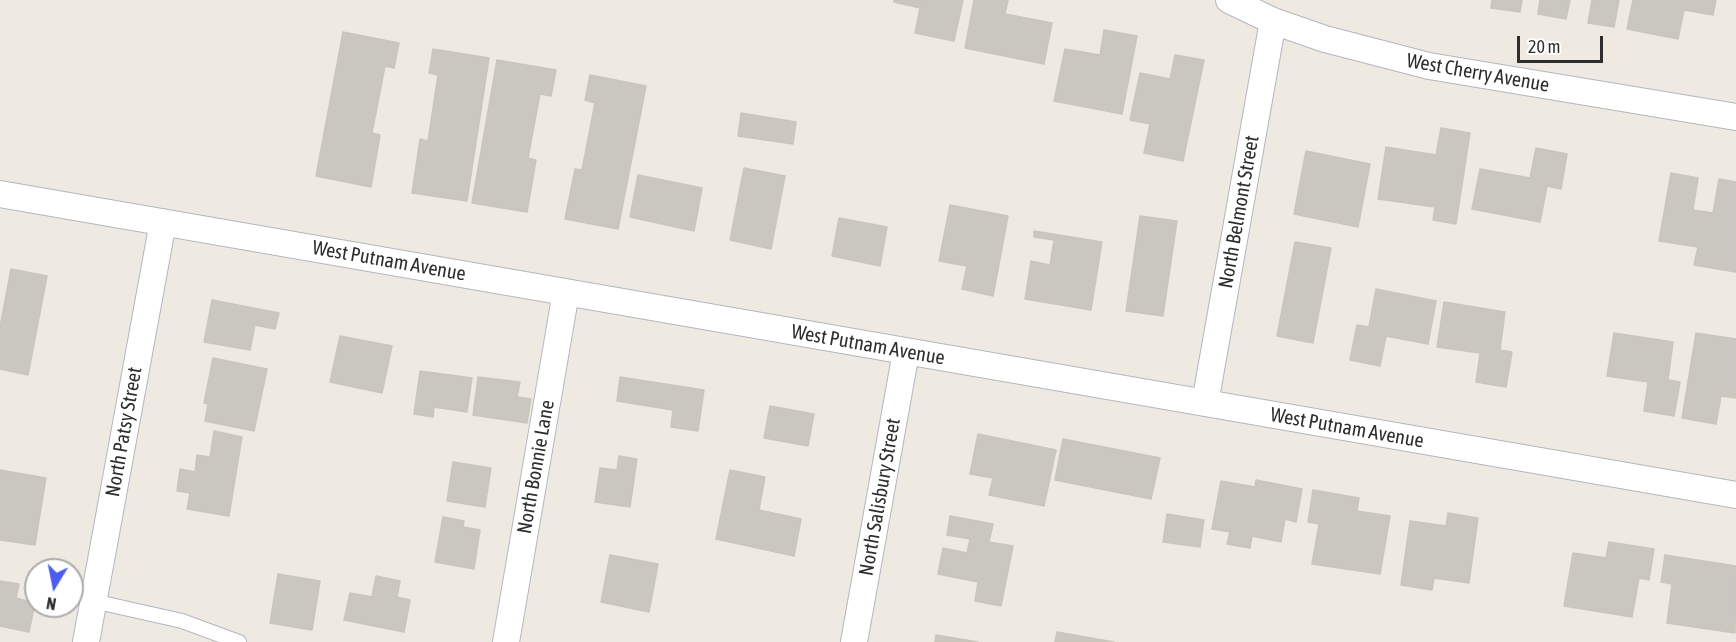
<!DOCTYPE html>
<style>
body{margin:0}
#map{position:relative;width:1736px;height:642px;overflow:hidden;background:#eeeae1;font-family:"Asap Condensed",sans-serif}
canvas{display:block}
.north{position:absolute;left:24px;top:558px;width:60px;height:60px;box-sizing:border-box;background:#fff;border:2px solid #ababab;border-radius:50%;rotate:190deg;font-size:16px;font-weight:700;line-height:24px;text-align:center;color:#2e2e2e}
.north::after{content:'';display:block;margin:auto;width:21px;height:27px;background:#4c5bf0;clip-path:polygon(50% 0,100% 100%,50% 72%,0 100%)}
.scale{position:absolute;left:1517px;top:36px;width:86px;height:27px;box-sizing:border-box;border:3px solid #2e2e2e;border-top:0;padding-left:8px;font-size:18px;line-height:21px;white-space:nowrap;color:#2e2e2e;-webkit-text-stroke:4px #fff;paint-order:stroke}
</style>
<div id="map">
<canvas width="1736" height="642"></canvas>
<div class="north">N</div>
<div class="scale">20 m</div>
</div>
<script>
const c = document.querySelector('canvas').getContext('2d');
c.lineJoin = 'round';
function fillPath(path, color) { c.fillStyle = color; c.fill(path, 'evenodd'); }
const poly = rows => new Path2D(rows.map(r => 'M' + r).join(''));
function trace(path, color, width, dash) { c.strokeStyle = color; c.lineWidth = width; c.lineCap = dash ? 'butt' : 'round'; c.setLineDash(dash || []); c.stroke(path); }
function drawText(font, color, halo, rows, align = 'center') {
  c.font = font + ' "Asap Condensed",sans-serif'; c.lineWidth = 5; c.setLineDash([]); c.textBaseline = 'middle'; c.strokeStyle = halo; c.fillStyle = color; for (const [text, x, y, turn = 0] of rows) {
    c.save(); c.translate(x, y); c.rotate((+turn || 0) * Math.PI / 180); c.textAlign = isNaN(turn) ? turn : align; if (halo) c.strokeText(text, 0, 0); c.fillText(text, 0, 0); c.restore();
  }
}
const building = poly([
 [894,0,963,0,954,41,915,33,920,8,894,2,894,0],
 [974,0,1008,0,1005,14,1052,23,1044,64,965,48,974,0],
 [1492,0,1522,0,1520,12,1491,8,1492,0],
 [1540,0,1570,0,1566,19,1538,14,1540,0],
 [1592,0,1619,0,1614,27,1588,23,1592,0],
 [1633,0,1716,0,1713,15,1684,10,1678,39,1627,29,1633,0],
 [1104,30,1137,36,1122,114,1054,101,1065,49,1100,55,1104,30],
 [343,32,399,43,394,68,385,66,372,133,380,135,371,187,316,176,343,32],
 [433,49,489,58,467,201,412,193,420,139,428,141,438,75,429,73,433,49],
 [1175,55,1204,60,1183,161,1144,153,1150,124,1130,120,1140,73,1170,79,1175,55],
 [497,60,556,70,551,96,540,94,528,158,536,160,527,212,472,203,497,60],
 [590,75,646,86,618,229,565,219,575,169,582,170,595,103,585,100,590,75],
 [741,113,796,122,793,144,738,136,741,113],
 [1441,128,1470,133,1456,224,1433,220,1435,207,1378,199,1386,147,1436,155,1441,128],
 [1536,148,1567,154,1561,189,1547,186,1540,222,1472,209,1480,169,1530,178,1536,148],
 [1306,151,1370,164,1358,227,1294,214,1306,151],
 [744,168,785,176,771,249,730,240,744,168],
 [1671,173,1698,178,1693,210,1713,213,1719,179,1736,182,1736,272,1694,265,1698,247,1659,241,1671,173],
 [638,175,702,188,694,231,630,217,638,175],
 [950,205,1008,216,993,296,962,289,967,266,939,261,950,205],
 [1140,216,1177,221,1163,316,1126,311,1140,216],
 [839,218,887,227,880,266,832,256,839,218],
 [1034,231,1102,242,1091,310,1025,299,1031,261,1050,265,1054,240,1034,237,1034,231],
 [1295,242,1331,248,1313,343,1277,336,1295,242],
 [11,269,47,276,28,375,0,369,0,327,11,269],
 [1376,289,1436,301,1428,344,1386,336,1380,366,1350,360,1357,325,1369,327,1376,289],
 [212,300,279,313,275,329,255,325,250,350,204,342,212,300],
 [1444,302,1505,312,1500,350,1512,352,1506,387,1476,382,1480,353,1437,347,1444,302],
 [1614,333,1673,342,1668,380,1680,382,1674,416,1644,411,1648,382,1607,376,1614,333],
 [1696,333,1736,339,1736,398,1721,396,1716,424,1682,418,1696,333],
 [340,336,392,346,382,393,330,382,340,336],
 [213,358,267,369,254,431,205,421,208,404,204,403,213,358],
 [420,371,472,378,467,412,434,407,433,417,414,414,420,371],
 [478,377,520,382,517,397,531,399,527,423,473,415,478,377],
 [620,377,704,390,698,431,671,427,673,410,617,401,620,377],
 [770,406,814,414,808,446,764,438,770,406],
 [214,431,242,437,229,516,187,509,190,493,177,491,180,469,195,472,197,455,210,457,214,431],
 [978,434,1056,450,1044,506,989,495,993,478,970,474,978,434],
 [1063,439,1160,458,1151,499,1055,480,1063,439],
 [619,456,637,459,630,507,595,502,600,468,617,470,619,456],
 [453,462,491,468,485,507,447,501,453,462],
 [0,470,46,478,35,545,0,540,0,470],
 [730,470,765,477,759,510,801,519,794,556,716,539,730,470],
 [1256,480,1302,489,1296,522,1285,519,1281,542,1252,536,1250,548,1227,544,1230,532,1212,529,1221,481,1255,487,1256,480],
 [1313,490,1359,498,1357,511,1390,516,1380,574,1312,564,1319,524,1308,522,1313,490],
 [1448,513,1478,518,1469,583,1434,578,1432,590,1401,585,1410,521,1446,526,1448,513],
 [1167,514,1204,520,1200,547,1163,542,1167,514],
 [950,516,993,524,989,542,1013,546,1001,606,975,601,978,582,938,574,943,548,967,553,970,539,947,535,950,516],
 [443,517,464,521,463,527,480,530,474,569,435,562,443,517],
 [1609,542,1654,549,1649,580,1639,578,1632,617,1564,606,1573,553,1606,558,1609,542],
 [610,555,658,564,649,612,601,602,610,555],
 [1665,555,1736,566,1735,633,1667,623,1672,584,1661,582,1665,555],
 [278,574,320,581,312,630,270,623,278,574],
 [376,576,400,581,397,597,410,600,404,632,344,620,350,593,372,597,376,576],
 [0,581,19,584,16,598,35,603,29,632,0,626,0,581],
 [1057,632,1114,642,1055,642,1057,632],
 [936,635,978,642,935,642,936,635]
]);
fillPath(building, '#cac6c0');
trace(building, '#cac6bb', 1.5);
const lane = poly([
 [93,601,182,621,239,642]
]);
const street = poly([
 [1229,0,1273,21,1325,39,1429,66,1736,117],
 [0,194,1736,495],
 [1205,403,1273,21],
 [86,642,163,222],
 [506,642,566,292],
 [854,642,906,352]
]);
trace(lane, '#b4b6c0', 16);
trace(street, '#b4b6c0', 28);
trace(lane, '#fff', 14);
trace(street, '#fff', 26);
drawText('20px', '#2e2e2e', '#fff', [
 ["West Cherry Avenue",1478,73,10],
 ["North Belmont Street",1239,212,-80],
 ["West Putnam Avenue",389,261,10],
 ["West Putnam Avenue",868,345,10],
 ["West Putnam Avenue",1347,428,10],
 ["North Patsy Street",124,432,-80],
 ["North Bonnie Lane",536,467,-80],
 ["North Salisbury Street",880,497,-80]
]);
</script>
